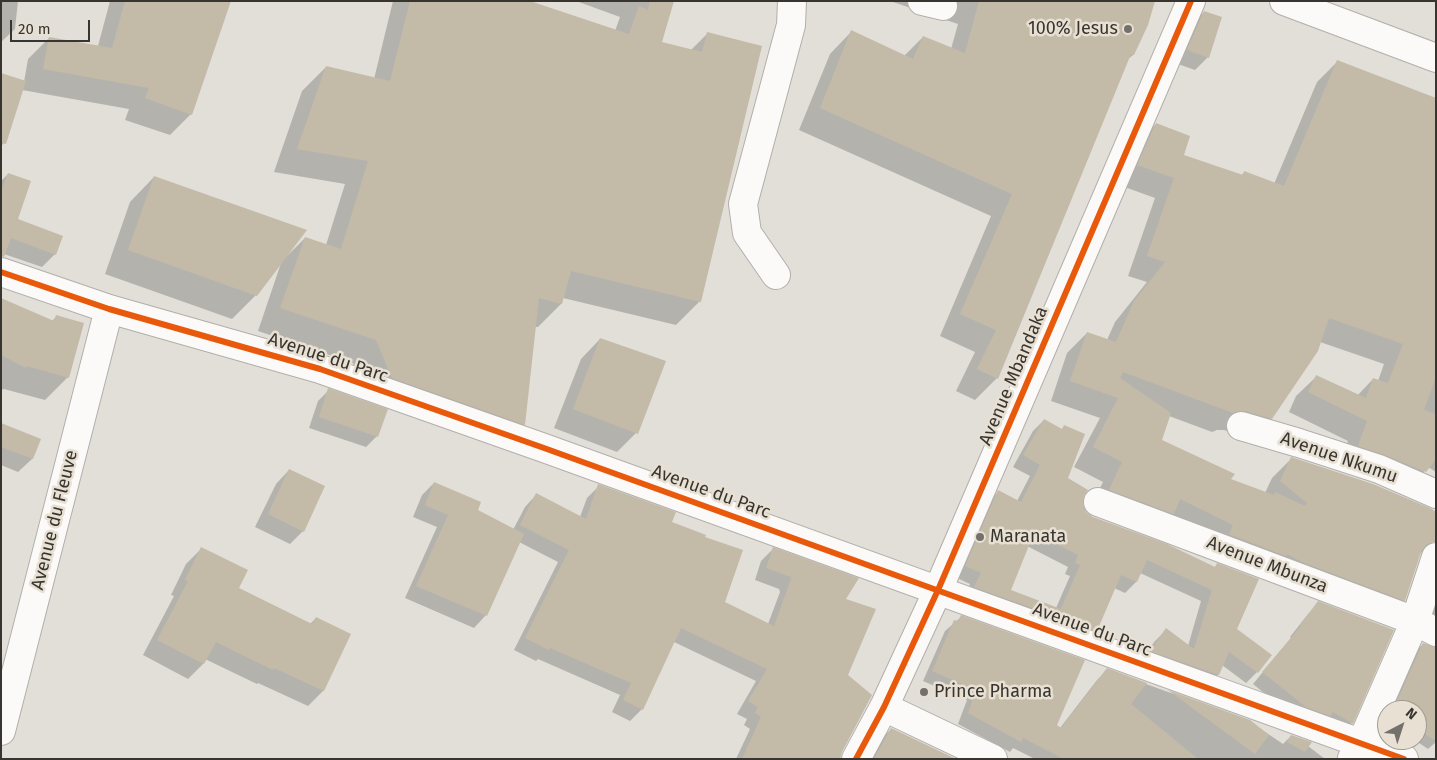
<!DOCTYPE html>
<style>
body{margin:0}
#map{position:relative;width:1437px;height:760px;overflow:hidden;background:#e2dfd8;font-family:"Fira Sans",sans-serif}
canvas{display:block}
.frame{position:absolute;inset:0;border:2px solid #383530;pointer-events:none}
.north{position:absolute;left:1377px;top:700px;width:50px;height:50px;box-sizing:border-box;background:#e7e0d3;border:1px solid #a19c92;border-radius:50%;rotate:40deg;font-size:14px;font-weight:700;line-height:20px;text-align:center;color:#383530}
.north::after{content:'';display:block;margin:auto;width:18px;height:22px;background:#74706b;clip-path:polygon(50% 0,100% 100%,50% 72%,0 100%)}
.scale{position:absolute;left:10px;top:20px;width:80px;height:22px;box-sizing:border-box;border:2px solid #383530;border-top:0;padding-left:6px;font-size:15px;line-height:18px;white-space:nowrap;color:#383530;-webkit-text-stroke:4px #e7e0d3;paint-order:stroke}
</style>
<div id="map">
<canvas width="1437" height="760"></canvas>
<div class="frame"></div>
<div class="north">N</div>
<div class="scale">20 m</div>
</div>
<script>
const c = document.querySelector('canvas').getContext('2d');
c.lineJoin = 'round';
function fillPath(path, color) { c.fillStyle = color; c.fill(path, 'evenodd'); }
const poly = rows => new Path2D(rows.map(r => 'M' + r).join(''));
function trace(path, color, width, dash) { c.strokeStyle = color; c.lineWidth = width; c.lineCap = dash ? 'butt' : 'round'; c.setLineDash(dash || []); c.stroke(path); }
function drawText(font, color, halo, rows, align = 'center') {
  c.font = font + ' "Fira Sans",sans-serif'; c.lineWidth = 5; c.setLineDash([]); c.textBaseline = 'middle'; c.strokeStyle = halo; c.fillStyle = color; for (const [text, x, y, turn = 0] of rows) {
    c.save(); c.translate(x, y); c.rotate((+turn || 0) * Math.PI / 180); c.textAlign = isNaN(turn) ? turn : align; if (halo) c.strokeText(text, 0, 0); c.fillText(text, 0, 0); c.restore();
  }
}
fillPath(poly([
 [1,1,18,1,15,29,1,42],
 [110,1,229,1,191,114,170,135,125,120,129,109,22,90,5,142,1,146,1,74,24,82,28,59,49,38,98,46],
 [393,1,526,1,615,31,620,17,576,1,672,1,660,43,691,50,707,34,700,301,676,325,563,298,561,304,538,327,535,327,524,424,500,448,369,401,353,363,258,331,281,263,256,295,232,319,105,274,130,202,154,177,288,255,305,238,326,245,345,184,274,172,302,91,326,67,374,79],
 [890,1,1154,1,1133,55,1127,60,997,378,975,400,956,391,975,352,940,336,991,216,799,130,830,54,851,32,904,56,923,37,951,49,958,24],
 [1204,12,1208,57,1195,70,1175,63,1191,26],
 [1337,62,1436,99,1436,472,1428,467,1405,492,1339,466,1348,441,1289,412,1296,396,1316,377,1357,396,1373,379,1378,381,1384,364,1320,342,1271,418,1251,438,1224,430,1217,430,1212,432,1169,416,1161,441,1229,480,1265,493,1272,478,1292,458,1433,541,1419,555,1404,600,1384,620,1090,509,1103,482,1074,467,1100,418,1051,401,1067,353,1087,333,1107,340,1115,322,1147,282,1128,276,1155,198,1119,185,1136,144,1156,124,1182,156,1240,176,1244,173,1274,184,1317,82],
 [8,174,16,220,55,254,42,267,1,253,1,181],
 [1,299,52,321,56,317,68,377,45,400,4,389,1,390],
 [600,339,636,433,617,452,554,428,581,359],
 [329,390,377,436,366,447,309,428,318,401],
 [1044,420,1061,430,1064,427,1066,479,1082,496,1081,504,1085,512,1091,518,1214,568,1217,565,1236,630,1270,655,1257,672,1246,683,1222,665,1218,675,1207,686,1140,662,1155,641,1166,630,1188,646,1201,601,1140,573,1136,582,1125,593,1114,588,1096,631,1085,642,964,598,970,584,955,577,987,503,998,492,1017,501,1030,476,1013,467,1033,431],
 [1027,546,1068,567,1065,574,1070,576,1056,608,1009,591],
 [1,424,39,440,32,459,18,472,1,465],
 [289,470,303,531,290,544,255,527,276,484],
 [434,483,476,511,513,530,525,507,536,495,580,517,587,498,599,486,670,523,723,603,768,624,780,592,779,589,755,580,761,561,773,549,844,599,847,675,816,759,736,759,750,729,744,725,747,719,737,714,756,681,674,642,642,709,630,721,612,712,620,695,538,659,536,661,514,650,558,562,519,542,486,615,474,628,405,598,437,527,413,517,422,495],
 [201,549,238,588,310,624,316,618,350,634,323,691,308,706,258,683,257,684,205,659,203,664,188,679,143,655,174,596,171,595,186,564],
 [1436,594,1436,626,1427,622],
 [1319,603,1352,723,1341,734,1295,718,1253,684,1291,638,1290,637,1308,614],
 [961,617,1056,726,1060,728,1097,680,1107,670,1249,721,1283,744,1291,736,1308,746,1325,759,1035,759,1013,748,1010,752,958,724,967,700,923,681,945,631],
 [1423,644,1436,649,1436,742,1428,749,1416,741,1414,746,1406,754,1375,743,1387,715,1387,740,1417,740,1417,710,1389,710,1415,652],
 [891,729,953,759,869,759,879,741]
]), '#0003');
fillPath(poly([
 [125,1,231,1,192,115,145,98,149,88,43,69,49,37,112,48],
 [410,1,530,1,629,34,639,6,648,10,650,1,674,1,662,42,702,52,707,32,762,46,701,302,571,271,562,304,539,298,525,425,392,378,376,340,280,308,305,237,341,249,368,161,297,149,326,66,390,81],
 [979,1,1155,1,1148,25,1134,55,1131,54,998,379,977,369,996,330,960,314,1012,194,820,108,851,30,913,59,923,36,965,53],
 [1204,11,1222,17,1209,58,1187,50],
 [1337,60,1436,98,1436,377,1424,410,1436,414,1436,459,1426,472,1385,455,1358,446,1367,421,1308,392,1316,375,1366,398,1373,378,1388,383,1403,344,1329,318,1318,351,1272,419,1245,411,1238,411,1233,413,1123,372,1120,378,1171,413,1162,440,1235,474,1231,479,1274,495,1275,492,1305,506,1307,503,1280,481,1291,457,1373,484,1432,509,1436,512,1436,542,1432,542,1426,545,1421,552,1405,601,1302,562,1287,554,1286,556,1229,534,1233,525,1180,499,1174,514,1109,490,1122,462,1093,447,1118,398,1070,381,1087,332,1116,342,1134,301,1165,262,1147,256,1174,178,1137,165,1156,123,1190,136,1184,155,1243,175,1244,171,1284,186],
 [1,73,26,81,6,144,1,143],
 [8,173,31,181,18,219,63,236,56,255,11,238,4,257,1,256,1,192],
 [154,176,307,230,257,296,128,250],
 [1,298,54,321,56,315,84,323,69,378,27,366,26,368,1,355],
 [600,338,666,361,638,434,573,409],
 [328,388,388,409,378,437,319,417],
 [1044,419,1062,429,1064,425,1085,434,1068,478,1088,490,1084,496,1083,504,1086,512,1093,517,1167,544,1215,567,1217,563,1259,579,1237,629,1272,655,1258,673,1229,652,1219,675,1150,651,1166,628,1194,649,1212,590,1147,560,1137,582,1121,575,1097,631,974,587,981,573,965,566,998,490,1021,502,1040,465,1023,455],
 [1034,533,1078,555,1075,563,1080,565,1061,609,1011,590],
 [1,423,41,439,33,459,1,447],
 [289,469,325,486,304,532,268,514],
 [434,482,481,502,478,510,524,534,487,616,416,586,448,515,425,505],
 [598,484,676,512,672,522,706,535,705,537,743,550,725,602,774,626,791,579,791,577,766,568,773,547,859,578,846,599,876,609,848,675,872,695,842,752,840,759,742,759,761,717,755,713,758,707,748,701,767,669,681,628,643,710,623,700,631,683,550,648,549,650,525,638,569,550,520,525,536,493,586,519],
 [201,547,248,570,239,588,312,624,316,617,351,634,324,691,274,668,273,670,216,642,204,664,157,640,188,581,185,580],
 [1318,601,1394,630,1353,724,1333,712,1330,716,1306,707,1262,672,1301,626,1300,625],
 [961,615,1085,660,1057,725,1061,728,1107,668,1147,683,1131,704,1198,759,1064,759,1023,738,1021,742,968,713,976,690,932,671,954,620,958,621],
 [1423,643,1436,647,1436,741,1422,732,1415,747,1400,740,1417,740,1417,710,1393,710],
 [1168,690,1250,720,1269,735,1255,754],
 [891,728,956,759,874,759],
 [1291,735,1312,742,1305,752,1287,742]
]), '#c3baa8');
const minor = poly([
 [922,1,943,6],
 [1284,1,1436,58],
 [1,272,109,309,320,369,544,448,1404,759],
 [776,275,747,233,743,204,791,25,792,1],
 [1241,426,1299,443,1379,469,1436,494],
 [1098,502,1415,621,1436,632],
 [884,707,993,759],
 [1,731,109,309],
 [1352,758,1361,744,1415,621,1436,557],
 [856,759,884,707,938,590,1191,1]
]);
trace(minor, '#b2afaa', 30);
trace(minor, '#fbfaf9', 28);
trace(poly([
 [1,272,109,309,320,369,544,448,1404,759],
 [856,759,884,707,938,590,1191,1]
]), '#e8590c', 6);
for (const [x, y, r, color] of [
 [1128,29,5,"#74706b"],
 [980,537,5,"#74706b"],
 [924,692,5,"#74706b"]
]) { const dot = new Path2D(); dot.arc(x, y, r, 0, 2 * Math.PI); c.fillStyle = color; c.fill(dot); trace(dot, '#e7e0d3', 2); }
drawText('18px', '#383530', '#e7e0d3', [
 ["100% Jesus",1118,29,"right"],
 ["Maranata",990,537],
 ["Prince Pharma",934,692]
], 'left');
drawText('18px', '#383530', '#e7e0d3', [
 ["Avenue du Parc",328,358,18],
 ["Avenue Mbandaka",1014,376,-67],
 ["Avenue Nkumu",1339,458,19],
 ["Avenue du Parc",711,492,20],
 ["Avenue du Fleuve",55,520,-76],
 ["Avenue Mbunza",1267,565,21],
 ["Avenue du Parc",1092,630,20]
]);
</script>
